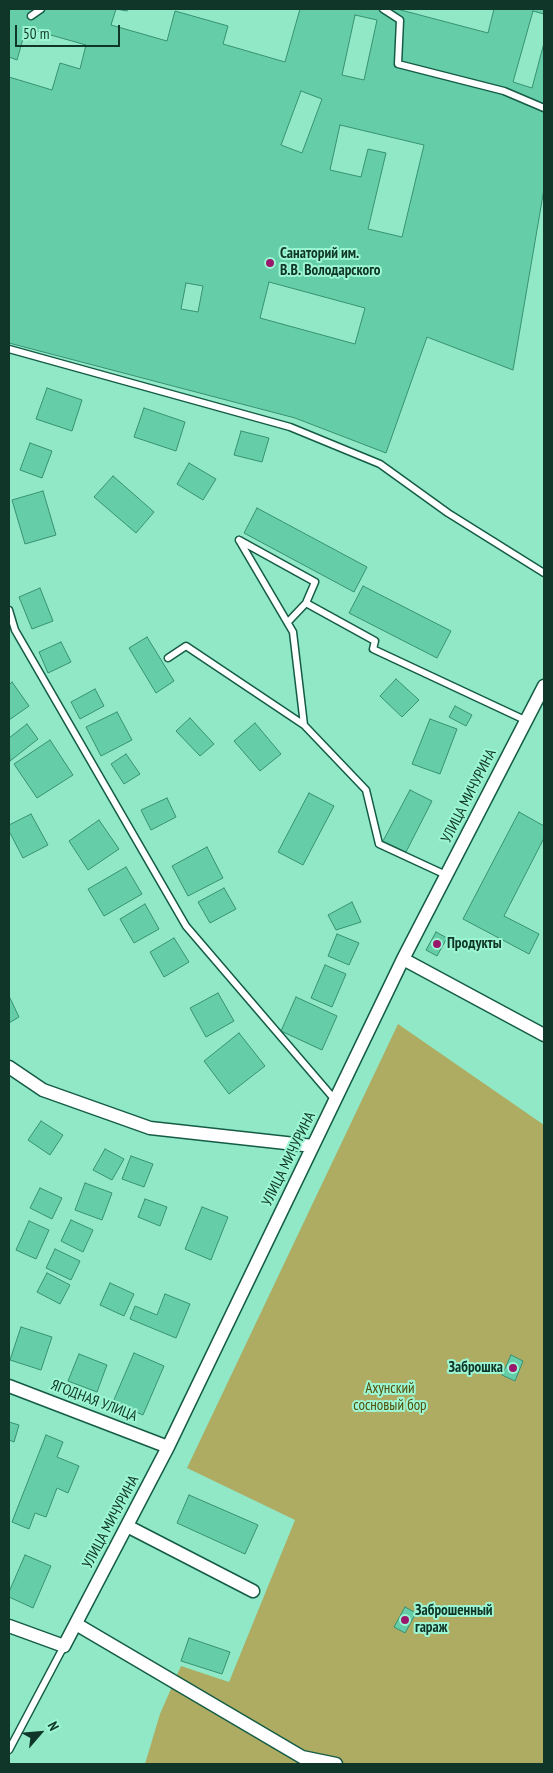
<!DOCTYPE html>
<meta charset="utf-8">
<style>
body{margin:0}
#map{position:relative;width:553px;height:1773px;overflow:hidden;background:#90e8c6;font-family:"PT Sans Narrow",sans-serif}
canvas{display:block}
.frame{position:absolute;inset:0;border:10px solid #103629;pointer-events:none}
.north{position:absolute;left:15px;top:1708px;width:50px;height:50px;-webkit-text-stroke:4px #9df6d3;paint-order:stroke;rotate:63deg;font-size:14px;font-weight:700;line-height:20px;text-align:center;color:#103629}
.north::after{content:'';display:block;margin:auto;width:18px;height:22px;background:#103629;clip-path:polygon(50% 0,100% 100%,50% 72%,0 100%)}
.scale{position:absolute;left:15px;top:25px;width:105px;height:22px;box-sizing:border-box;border:2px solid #103629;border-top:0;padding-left:6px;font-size:15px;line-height:18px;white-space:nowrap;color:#103629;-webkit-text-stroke:4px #9df6d3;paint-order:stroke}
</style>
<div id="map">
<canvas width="553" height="1773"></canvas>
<div class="frame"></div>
<div class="north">N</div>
<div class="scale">50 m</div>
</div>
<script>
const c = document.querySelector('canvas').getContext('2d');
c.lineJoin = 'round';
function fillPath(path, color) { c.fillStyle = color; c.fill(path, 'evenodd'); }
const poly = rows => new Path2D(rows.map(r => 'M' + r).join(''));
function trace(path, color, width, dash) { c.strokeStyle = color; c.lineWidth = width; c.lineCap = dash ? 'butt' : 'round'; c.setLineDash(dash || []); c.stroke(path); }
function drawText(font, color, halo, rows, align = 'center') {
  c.font = font + ' "PT Sans Narrow",sans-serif'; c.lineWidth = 4; c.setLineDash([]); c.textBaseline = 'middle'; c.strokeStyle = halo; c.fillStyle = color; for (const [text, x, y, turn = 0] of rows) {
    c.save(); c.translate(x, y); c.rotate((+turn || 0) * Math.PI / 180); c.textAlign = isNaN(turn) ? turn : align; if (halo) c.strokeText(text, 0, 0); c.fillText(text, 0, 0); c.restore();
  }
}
fillPath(poly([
 [398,1024,544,1125,544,1764,145,1764,160,1714,181,1666,229,1682,295,1520,187,1468]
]), '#aeac62');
const building = poly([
 [9,9,544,9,544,189,513,370,427,337,386,453,295,418,9,343,9,9],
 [116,9,127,11,128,9,300,9,285,62,223,44,228,26,175,11,167,41,111,25,116,9],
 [397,9,494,9,488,33,397,9],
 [533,11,544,14,544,43,532,88,513,82,533,11],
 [355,15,377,20,364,80,342,75,355,15],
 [26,28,86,45,80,69,60,63,52,90,9,77,9,57,17,60,26,28],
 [301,91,322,99,302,153,281,145,301,91],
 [340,125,424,145,402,237,368,229,386,153,368,149,361,177,330,170,340,125],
 [269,282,365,308,355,344,260,318,269,282],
 [186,283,203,286,198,312,181,309,186,283],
 [47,388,82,400,72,431,36,419,47,388],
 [144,408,185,422,176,451,134,437,144,408],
 [241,431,269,438,262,462,234,455,241,431],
 [30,443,52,451,42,478,20,470,30,443],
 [189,463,216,479,203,500,177,484,189,463],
 [113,476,154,512,136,533,94,497,113,476],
 [43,491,56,535,25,544,12,500,43,491],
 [257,508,367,567,354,592,244,533,257,508],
 [363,586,451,631,437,658,349,613,363,586],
 [40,588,53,621,32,629,19,597,40,588],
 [147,637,174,681,156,693,129,648,147,637],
 [61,642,71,662,48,673,39,652,61,642],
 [396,679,419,700,402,717,380,696,396,679],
 [12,682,29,706,9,720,9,685,12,682],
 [95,689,104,706,80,719,71,702,95,689],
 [455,706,472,715,466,726,449,717,455,706],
 [117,712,132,740,101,756,86,727,117,712],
 [190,718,214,744,200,756,176,731,190,718],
 [430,719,457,729,440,774,412,764,430,719],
 [255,723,281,754,260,771,234,741,255,723],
 [27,724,38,739,10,761,9,738,27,724],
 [50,740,73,775,37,798,14,764,50,740],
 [126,754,140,774,124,784,111,764,126,754],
 [410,790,432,801,406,852,383,841,410,790],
 [309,793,334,806,303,865,278,852,309,793],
 [167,798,176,817,151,830,141,810,167,798],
 [519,812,544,826,544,838,504,916,539,934,529,954,463,919,519,812],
 [31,814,48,845,23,858,9,831,9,825,31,814],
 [99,820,119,849,88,870,69,841,99,820],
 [207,847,223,878,188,896,172,866,207,847],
 [126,867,142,894,104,916,88,889,126,867],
 [224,888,236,909,210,923,198,902,224,888],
 [352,902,361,922,336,930,328,915,352,902],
 [145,904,159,929,134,943,120,919,145,904],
 [436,932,447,938,437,956,426,950,436,932],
 [337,934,359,943,349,965,328,956,337,934],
 [174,938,189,962,164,977,150,952,174,938],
 [325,965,346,974,332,1007,311,998,325,965],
 [218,993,234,1021,206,1037,190,1008,218,993],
 [9,996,19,1017,9,1023,9,996],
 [296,997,337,1016,322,1050,281,1031,296,997],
 [239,1033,265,1066,229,1094,204,1061,239,1033],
 [41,1121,63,1135,50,1155,28,1140,41,1121],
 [105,1149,124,1159,112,1180,93,1170,105,1149],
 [131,1156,153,1164,144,1187,122,1179,131,1156],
 [85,1183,112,1193,102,1220,75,1210,85,1183],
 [40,1188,62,1198,52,1219,30,1208,40,1188],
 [145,1199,167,1207,160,1226,138,1217,145,1199],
 [202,1207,228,1217,211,1260,185,1249,202,1207],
 [71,1220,93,1230,83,1252,61,1241,71,1220],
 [29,1221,49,1230,36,1259,16,1250,29,1221],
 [55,1249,80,1261,71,1280,46,1268,55,1249],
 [47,1273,70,1285,60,1304,37,1292,47,1273],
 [110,1283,134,1294,124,1316,100,1305,110,1283],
 [165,1294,190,1304,176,1338,130,1319,135,1306,157,1315,165,1294],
 [21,1327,52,1337,41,1370,10,1360,21,1327],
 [134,1353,164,1366,143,1415,113,1402,134,1353],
 [79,1354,107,1365,97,1392,68,1381,79,1354],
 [511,1355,523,1361,515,1381,502,1375,511,1355],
 [9,1422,19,1425,14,1442,9,1440,9,1422],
 [46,1435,63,1442,57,1457,79,1466,68,1493,57,1488,46,1517,35,1513,29,1529,12,1522,46,1435],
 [189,1495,258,1525,245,1554,177,1523,189,1495],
 [25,1555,51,1566,33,1608,9,1597,9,1592,25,1555],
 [405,1607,416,1613,405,1633,394,1627,405,1607],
 [189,1638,230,1652,222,1674,181,1661,189,1638]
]);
fillPath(building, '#65cea8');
trace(building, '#379173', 1);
const service = poly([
 [383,9,400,20,398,64,504,91,544,108],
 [31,16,41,9],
 [9,349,290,427,380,464,448,513,544,573],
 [239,540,293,632,304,725,366,790,379,844,446,875],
 [239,540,315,582,306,603,375,641,373,649,527,721],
 [9,610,15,630,186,926,336,1101],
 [288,622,306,603],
 [168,658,186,646,304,725],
 [9,1750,64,1646]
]);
const minor = poly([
 [403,959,544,1035],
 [9,1067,43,1090,150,1128,313,1146],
 [9,1386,168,1447],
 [127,1526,253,1591],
 [76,1624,302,1757,336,1764],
 [9,1626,64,1646,168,1447,403,959,544,686]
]);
trace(service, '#145c46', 9);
trace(minor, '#145c46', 15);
trace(service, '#fff', 6);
trace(minor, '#fff', 12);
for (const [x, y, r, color] of [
 [270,263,5,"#9a186c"],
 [437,944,5,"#9a186c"],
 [513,1368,5,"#9a186c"],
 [405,1620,5,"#9a186c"]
]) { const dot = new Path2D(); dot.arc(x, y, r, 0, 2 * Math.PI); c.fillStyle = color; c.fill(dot); trace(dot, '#9df6d3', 2); }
drawText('bold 15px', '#103629', '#9df6d3', [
 ["Санаторий им.",280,254],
 ["В.В. Володарского",280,271],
 ["Продукты",447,944],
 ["Заброшка",503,1368,"right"],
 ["Заброшенный",415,1611],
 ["гараж",415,1628]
], 'left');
drawText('15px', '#103629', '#9df6d3', [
 ["УЛИЦА МИЧУРИНА",469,796,-63],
 ["УЛИЦА МИЧУРИНА",289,1159,-64],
 ["ЯГОДНАЯ УЛИЦА",94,1401,21],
 ["УЛИЦА МИЧУРИНА",111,1522,-62]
]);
drawText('15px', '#524f08', '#9df6d3', [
 ["Ахунский",390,1389],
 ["сосновый бор",390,1406]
]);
</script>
